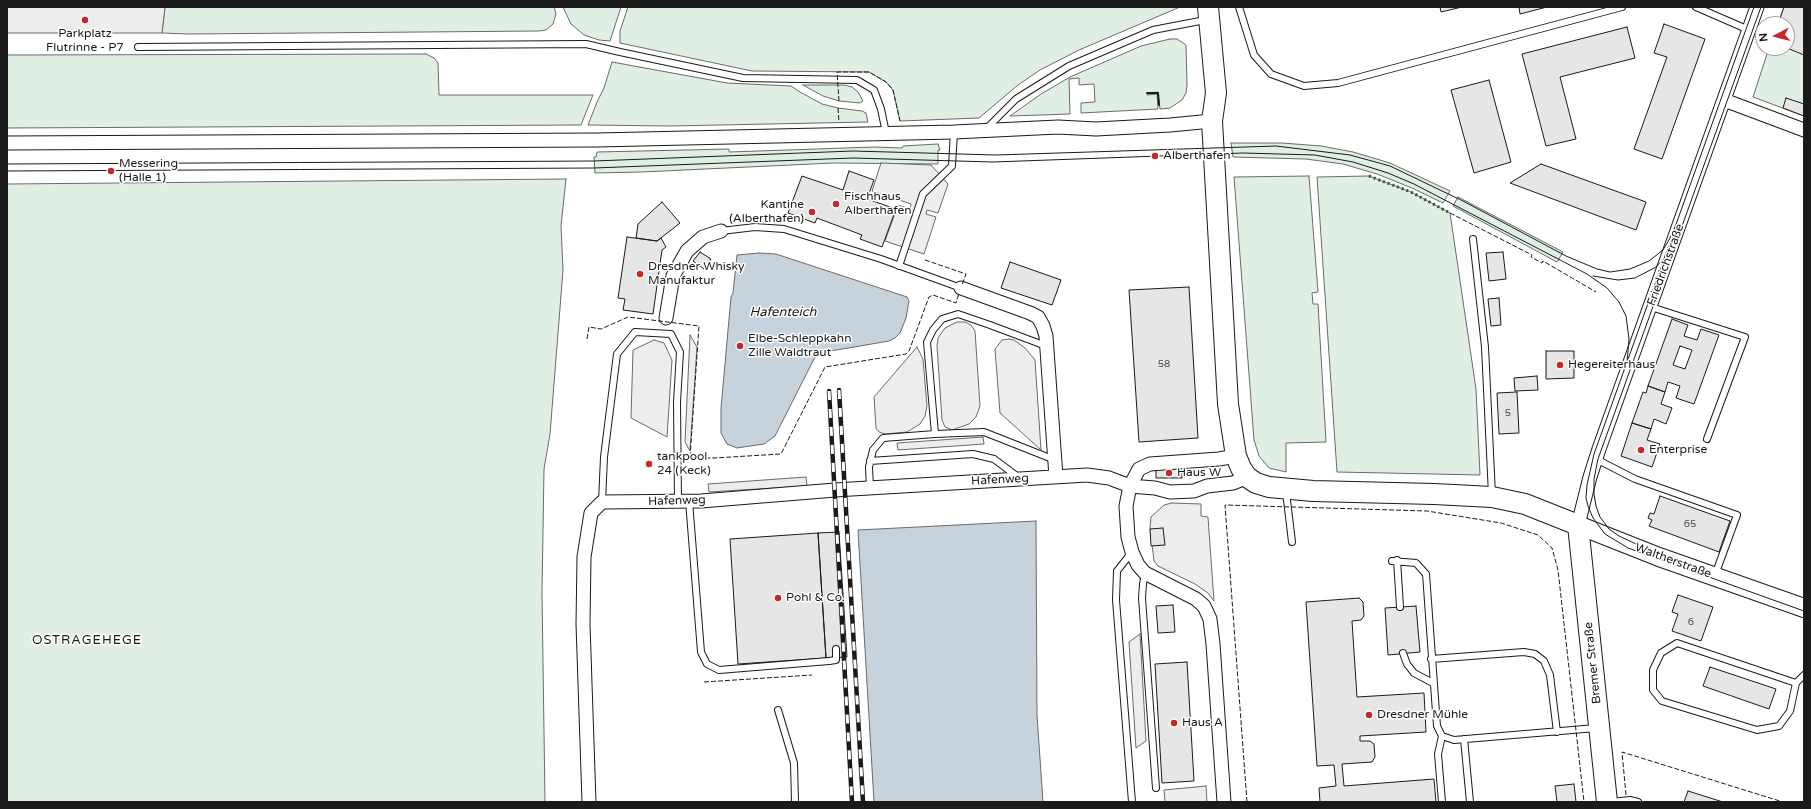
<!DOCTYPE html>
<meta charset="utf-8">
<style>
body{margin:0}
#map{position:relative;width:1811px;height:809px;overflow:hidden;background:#fff;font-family:"Varela Round",sans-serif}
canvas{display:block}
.frame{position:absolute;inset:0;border:8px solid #1a1a1a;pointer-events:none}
.north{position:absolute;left:1755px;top:16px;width:40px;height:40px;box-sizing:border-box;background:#fff;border:1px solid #a3a3a3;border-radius:50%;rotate:263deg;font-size:11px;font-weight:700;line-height:16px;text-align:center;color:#1a1a1a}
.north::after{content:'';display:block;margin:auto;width:14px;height:18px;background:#c62828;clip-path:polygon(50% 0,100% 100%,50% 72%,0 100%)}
</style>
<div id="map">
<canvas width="1811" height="809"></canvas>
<div class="frame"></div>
<div class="north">N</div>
</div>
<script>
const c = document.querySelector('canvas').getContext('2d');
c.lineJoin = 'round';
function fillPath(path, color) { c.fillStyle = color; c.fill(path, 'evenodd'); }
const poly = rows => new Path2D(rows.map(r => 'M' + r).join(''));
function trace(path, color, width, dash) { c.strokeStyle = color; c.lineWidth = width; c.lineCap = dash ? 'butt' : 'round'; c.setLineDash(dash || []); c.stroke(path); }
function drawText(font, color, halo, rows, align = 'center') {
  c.font = font + ' "Varela Round",sans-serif'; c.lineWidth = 3; c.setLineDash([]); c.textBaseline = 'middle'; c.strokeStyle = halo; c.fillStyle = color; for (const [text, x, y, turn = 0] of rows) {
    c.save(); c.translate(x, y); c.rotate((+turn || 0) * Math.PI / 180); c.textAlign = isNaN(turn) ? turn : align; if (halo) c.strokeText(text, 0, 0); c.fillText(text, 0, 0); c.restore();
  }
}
const green = poly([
 [165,7,554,7,556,14,553,24,546,30,539,31,188,34,162,33,165,7],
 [563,7,621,7,610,41,599,40,584,35,571,24,563,7],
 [628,7,1180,7,1079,50,1040,70,1018,85,979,118,900,121,893,90,886,82,869,72,752,71,620,43,620,31,628,7],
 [1784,7,1804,7,1804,116,1753,97,1769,48,1787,48,1787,24,1778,24,1784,7],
 [1170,39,1177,39,1186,45,1187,85,1186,93,1182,100,1170,108,1160,109,1158,92,1147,93,1147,95,1157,94,1158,109,1081,113,1081,103,1095,102,1094,84,1079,85,1079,78,1069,79,1070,114,1010,116,1041,94,1070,77,1141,46,1170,39],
 [426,54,434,58,438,63,439,95,593,95,581,125,7,128,7,55,426,54],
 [612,62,727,83,791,86,800,92,822,104,838,108,862,111,866,113,868,122,670,126,588,125,597,102,604,88,612,62],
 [803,85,844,85,852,87,858,92,863,101,860,103,839,101,823,96,803,85],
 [1231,143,1282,143,1321,146,1353,152,1390,163,1450,191,1443,203,1412,188,1377,174,1343,164,1306,159,1233,157,1231,143],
 [938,144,940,150,938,150,938,164,833,163,642,172,595,173,594,157,596,157,597,152,729,149,729,152,874,147,902,148,903,146,938,144],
 [1309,176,1318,292,1312,293,1313,304,1318,304,1326,442,1286,443,1286,472,1269,468,1259,456,1254,440,1234,177,1309,176],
 [1369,176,1411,192,1450,213,1476,389,1480,475,1337,472,1317,177,1369,176],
 [566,179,561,226,563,270,550,434,544,469,542,593,545,802,7,802,7,184,566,179],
 [1458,197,1563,252,1557,262,1453,206,1458,197]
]);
fillPath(green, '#e0efe3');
trace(green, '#6a6a6a', 1);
const parking = poly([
 [7,7,165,7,162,33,7,33,7,7],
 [881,163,931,165,948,184,938,213,927,210,926,214,936,217,924,254,885,241,898,205,910,209,911,204,872,191,881,163],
 [957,322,965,322,971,325,975,331,980,406,976,417,969,424,952,430,945,427,942,420,937,346,938,338,945,328,957,322],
 [690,335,697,347,690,451,685,442,690,335],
 [1009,339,1014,340,1025,348,1035,360,1041,450,1000,413,995,349,1002,340,1009,339],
 [654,340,664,343,672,360,667,437,631,418,633,350,654,340],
 [917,347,923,359,927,406,925,416,920,424,907,432,885,434,879,432,876,428,874,397,917,347],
 [983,437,984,444,898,450,897,443,983,437],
 [806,477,807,486,709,492,708,484,806,477],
 [1172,503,1201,504,1201,516,1208,517,1214,601,1208,593,1195,584,1158,566,1154,561,1150,528,1151,517,1164,505,1172,503],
 [1140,634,1146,741,1136,748,1129,642,1140,634],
 [1206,786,1207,802,1165,802,1164,790,1206,786]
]);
fillPath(parking, '#ededed');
trace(parking, '#6a6a6a', 1);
const water = poly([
 [759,253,776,254,907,297,909,301,906,318,900,333,895,338,889,341,819,353,814,359,775,436,764,444,737,448,727,444,721,433,721,408,731,297,733,293,737,255,759,253],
 [1036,521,1037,715,1043,802,874,802,858,530,1036,521]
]);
fillPath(water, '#c6d2dc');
trace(water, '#6a6a6a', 1);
const building = poly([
 [1440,7,1462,7,1441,12,1440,7],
 [1519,7,1547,7,1520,14,1519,7],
 [1784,7,1804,7,1804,55,1787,48,1787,24,1778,24,1784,7],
 [1664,24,1705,39,1662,159,1634,149,1667,57,1654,53,1664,24],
 [1627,27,1635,58,1560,77,1576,139,1546,146,1522,54,1627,27],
 [1489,80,1511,162,1474,173,1451,90,1489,80],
 [1786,98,1804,104,1804,116,1783,108,1786,98],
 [1541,164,1646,202,1636,230,1510,183,1541,164],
 [849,171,874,180,867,199,896,209,882,247,860,239,862,235,817,218,815,223,788,213,802,176,843,190,849,171],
 [662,202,680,223,657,241,636,238,638,224,662,202],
 [627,237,657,241,661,238,666,247,662,250,653,314,623,310,625,299,618,298,627,237],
 [700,252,711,259,704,269,693,261,700,252],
 [1503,252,1506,279,1489,281,1486,253,1503,252],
 [1010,262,1061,280,1052,305,1001,288,1010,262],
 [1189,287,1198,438,1139,442,1129,290,1189,287],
 [1499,298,1501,325,1491,326,1488,299,1499,298],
 [1672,319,1688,325,1684,336,1697,340,1701,329,1719,335,1694,404,1676,398,1680,386,1668,382,1665,392,1648,386,1672,319],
 [1680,346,1692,350,1685,369,1673,365,1680,346],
 [1546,351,1574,351,1574,378,1546,379,1546,351],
 [1537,376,1538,390,1515,391,1514,378,1537,376],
 [1648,386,1665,392,1661,404,1672,408,1666,424,1654,419,1651,429,1632,423,1643,392,1646,393,1648,386],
 [1517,392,1519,433,1499,434,1497,393,1517,392],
 [1632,423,1651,429,1647,440,1660,444,1652,467,1621,456,1632,423],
 [1182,468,1182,478,1156,478,1156,469,1182,468],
 [1660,496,1730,521,1719,552,1649,526,1652,520,1648,518,1650,513,1654,514,1660,496],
 [1163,528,1165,545,1151,546,1150,529,1163,528],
 [839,532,847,657,826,658,818,533,839,532],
 [818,533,826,658,738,664,730,539,818,533],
 [1678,595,1713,607,1701,641,1672,631,1678,614,1672,612,1678,595],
 [1359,598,1363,602,1364,616,1361,620,1352,621,1357,697,1424,693,1426,732,1360,736,1360,741,1370,741,1374,744,1375,757,1372,762,1342,764,1344,786,1434,779,1436,802,1320,802,1319,788,1336,786,1334,765,1317,766,1306,602,1359,598],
 [1173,605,1175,632,1158,633,1156,606,1173,605],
 [1416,606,1420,652,1388,655,1385,608,1416,606],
 [1187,662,1194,781,1162,783,1155,664,1187,662],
 [1710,667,1776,689,1769,709,1703,686,1710,667],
 [1574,784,1576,802,1557,802,1555,786,1574,784],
 [1688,791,1723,802,1684,802,1688,791]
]);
fillPath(building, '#e6e6e6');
trace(building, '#1a1a1a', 1);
const service = poly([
 [1239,7,1254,55,1271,74,1304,86,1338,83,1622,7],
 [1696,7,1749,30],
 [138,47,586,44,620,52,743,78,857,80,874,90,881,109,886,133],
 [986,129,1016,99,1069,66,1153,30,1200,21],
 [721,231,755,227,784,229,881,259,961,288],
 [1473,239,1485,347,1492,495],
 [899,266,923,194,952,166,954,132],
 [1651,307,1745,337,1707,439],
 [1046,346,990,325,958,314,942,319,933,330,927,342,935,434,984,432,1055,460],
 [1596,459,1635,479,1737,515,1715,575],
 [870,461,973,454,994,459,1018,477],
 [870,488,869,467,873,450,883,438,935,434],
 [1286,492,1292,542],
 [689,501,701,652,707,664,719,670,829,661,836,660,836,649],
 [602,502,604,457,617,354,635,332,671,334,680,352,677,402,678,502],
 [1132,552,1117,571,1116,600,1132,802],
 [1397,560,1400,607],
 [1392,561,1416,563,1426,574,1437,726,1442,736,1454,740,1596,728],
 [1145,573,1143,584,1142,598,1156,788],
 [1403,653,1407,664,1414,673,1433,683],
 [1431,659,1524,652,1535,654,1544,661,1550,675,1557,732],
 [1796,683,1677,643,1661,653,1653,670,1653,690,1662,701,1757,730,1779,726,1790,711,1796,683,1804,675],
 [778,710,794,763,795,802],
 [1464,739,1470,802],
 [1442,802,1438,754,1442,736],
 [1612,802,1630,800,1638,802]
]);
const minor = poly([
 [1724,100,1804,130],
 [7,143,597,140,954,132,1058,127,1096,129,1170,125,1212,121],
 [961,288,1030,313,1038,317,1043,326,1046,336,1056,477],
 [666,318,673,276,687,251,703,237,721,231],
 [1578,525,1590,477,1599,449,1757,7],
 [589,802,583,624,584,557,591,513,602,502,701,501,835,490,1087,475,1109,478,1130,486,1155,488,1170,492,1194,491,1207,486,1233,483,1247,477],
 [1224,802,1213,644,1210,619,1204,606,1196,599,1145,573,1138,565,1132,552,1128,537,1126,506,1130,486,1139,469,1150,464,1219,459,1236,456]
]);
const secondary = poly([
 [1578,525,1659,557,1804,608]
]);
const primary = poly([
 [1208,7,1216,93,1212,121,1228,404,1236,456,1241,468,1247,477,1256,483,1269,487,1313,491,1434,494,1492,497,1525,504,1578,525,1607,802]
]);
trace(service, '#1a1a1a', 8);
trace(minor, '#1a1a1a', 15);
trace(secondary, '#1a1a1a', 20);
trace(primary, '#1a1a1a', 22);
trace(service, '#fff', 6);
trace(minor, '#fff', 13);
trace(secondary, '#fff', 18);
trace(primary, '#fff', 20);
trace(poly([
 [7,164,594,161,853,151,996,155,1276,146,1350,155,1390,166,1463,201,1566,256,1597,269,1610,272,1630,269,1649,261,1663,250,1669,240,1676,225],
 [7,171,594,168,853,158,993,162,1243,153,1315,155,1353,162,1388,173,1414,184,1587,274,1607,288,1619,302,1626,316,1629,339,1627,363],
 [1674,230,1754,7],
 [1669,245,1594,454,1587,485,1586,498,1588,506,1593,518,1605,534,1628,548,1804,611],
 [1593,276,1618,280,1635,278,1656,267,1662,260],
 [1653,552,1619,536,1609,529,1600,517,1596,506,1594,494,1594,479,1598,459,1761,7]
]), '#1a1a1a', 1);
const rail = poly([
 [839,390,863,802],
 [829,391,852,802]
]);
trace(rail, '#1a1a1a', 4.5);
trace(rail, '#fff', 3, [9]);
trace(poly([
 [1369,176,1411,192,1450,213]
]), '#2b5a34', 3, [2, 3]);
trace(poly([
 [839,101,837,72,869,72,886,82,893,90,900,121],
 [838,108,839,122],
 [1450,213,1532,255,1531,257,1542,263,1543,261,1596,292],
 [925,260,966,274,962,285],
 [587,339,589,327,601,329,628,317,699,326,690,458,714,458,781,454,825,367,906,354,909,351,929,297,933,295,956,303,959,293],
 [704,682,812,675],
 [1626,795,1622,752,1783,802],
 [1247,802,1225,505,1427,511,1501,523,1538,535,1552,548,1558,570,1584,802]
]), '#1a1a1a', 1, [5, 2]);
trace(poly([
 [1147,93,1158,93,1159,105]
]), '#1a1a1a', 2);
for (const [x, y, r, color] of [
 [85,20,4,"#c62828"],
 [1155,156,4,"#c62828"],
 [111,171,4,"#c62828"],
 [836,204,4,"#c62828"],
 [812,212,4,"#c62828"],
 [640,274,4,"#c62828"],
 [740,346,4,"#c62828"],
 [1560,365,4,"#c62828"],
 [1641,450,4,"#c62828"],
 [649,464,4,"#c62828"],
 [1169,473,4,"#c62828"],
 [778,598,4,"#c62828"],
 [1369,715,4,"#c62828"],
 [1174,723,4,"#c62828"]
]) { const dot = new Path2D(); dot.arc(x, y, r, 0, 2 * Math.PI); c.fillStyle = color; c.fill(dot); trace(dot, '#fff', 1.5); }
drawText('10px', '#4d4d4d', null, [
 ["58",1164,364],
 ["5",1508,413],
 ["65",1690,524],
 ["6",1691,622]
]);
drawText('12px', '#1a1a1a', '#fff', [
 ["Parkplatz",85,34,"center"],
 ["Flutrinne - P7",85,48,"center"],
 ["Alberthafen",1163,156],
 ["Messering",119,164],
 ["(Halle 1)",119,178],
 ["Fischhaus",844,197],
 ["Alberthafen",844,211],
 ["Kantine",804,205,"right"],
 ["(Alberthafen)",804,219,"right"],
 ["Dresdner Whisky",648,267],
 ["Manufaktur",648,281],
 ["Elbe-Schleppkahn",748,339],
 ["Zille Waldtraut",748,353],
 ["Hegereiterhaus",1568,365],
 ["Enterprise",1649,450],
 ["tankpool",657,457],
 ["24 (Keck)",657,471],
 ["Haus W",1177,473],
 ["Pohl & Co.",786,598],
 ["Dresdner Mühle",1377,715],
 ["Haus A",1182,723]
], 'left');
drawText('12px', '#1a1a1a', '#fff', [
 ["Friedrichstraße",1666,265,-70],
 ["Hafenweg",1000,480,-3],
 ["Hafenweg",677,501,-2],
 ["Waltherstraße",1673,561,20],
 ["Bremer Straße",1593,663,-96]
]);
drawText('italic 13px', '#1a1a1a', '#fff', [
 ["Hafenteich",783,313]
]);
c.letterSpacing = '1px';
drawText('13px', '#1a1a1a', '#fff', [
 ["OSTRAGEHEGE",87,641]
]);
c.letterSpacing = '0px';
</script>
